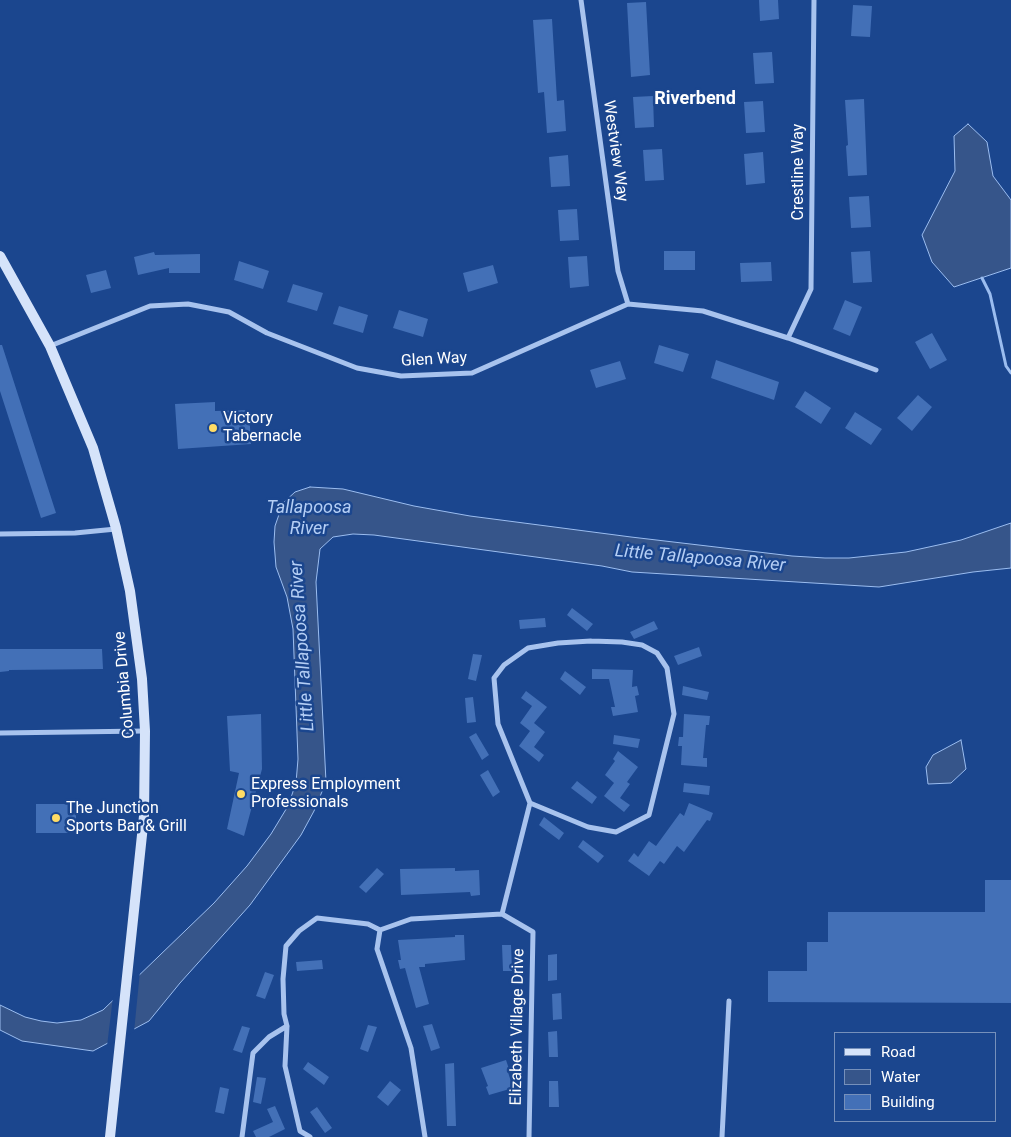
<!DOCTYPE html>
<style>
body{margin:0}
#map{position:relative;width:1011px;height:1137px;overflow:hidden;background:#1b468e;font-family:Roboto,sans-serif}
canvas{display:block}
.legend{position:absolute;left:834px;top:1032px;width:162px;height:90px;box-sizing:border-box;background:#1b468e;border:1px solid #7690bb;margin:0;padding:6px 9px;list-style:none;font-size:15px;color:#fff}
.legend li{display:flex;align-items:center;gap:10px;height:25px}
.legend b{width:25px;border:1px solid #7690bb}
</style>
<div id="map">
<canvas width="1011" height="1137"></canvas>
<ul class="legend">
<li><b style="height:6px;background:#d5e3fa"></b>Road</li>
<li><b style="height:14px;background:#36558a"></b>Water</li>
<li><b style="height:14px;background:#4370b7"></b>Building</li>
</ul>
</div>
<script>
const c = document.querySelector('canvas').getContext('2d');
c.lineJoin = 'round';
function fillPath(path, color) { c.fillStyle = color; c.fill(path, 'evenodd'); }
const poly = rows => new Path2D(rows.map(r => 'M' + r).join(''));
function trace(path, color, width, dash) { c.strokeStyle = color; c.lineWidth = width; c.lineCap = dash ? 'butt' : 'round'; c.setLineDash(dash || []); c.stroke(path); }
function drawText(font, color, halo, rows, align = 'center') {
  c.font = font + ' Roboto,sans-serif'; c.lineWidth = 5; c.setLineDash([]); c.textBaseline = 'middle'; c.strokeStyle = halo; c.fillStyle = color; for (const [text, x, y, turn = 0] of rows) {
    c.save(); c.translate(x, y); c.rotate((+turn || 0) * Math.PI / 180); c.textAlign = isNaN(turn) ? turn : align; if (halo) c.strokeText(text, 0, 0); c.fillText(text, 0, 0); c.restore();
  }
}
const water = poly([
 [968,124,987,142,993,176,1011,200,1011,268,954,287,932,262,922,235,955,171,954,136,968,124],
 [310,487,343,489,414,506,470,516,631,537,792,556,825,558,849,558,906,552,961,540,1011,523,1011,568,973,572,879,587,632,572,602,566,374,535,353,534,333,537,320,549,316,582,326,782,314,811,301,835,250,905,180,983,149,1021,93,1051,22,1041,0,1030,0,1005,25,1017,41,1021,57,1023,81,1020,103,1010,214,903,247,866,271,834,288,806,296,783,298,759,293,629,287,597,276,567,274,542,275,526,283,503,295,492,310,487],
 [961,740,966,769,951,783,928,784,926,767,933,755,961,740]
]);
fillPath(water, '#36558a');
trace(water, '#9bbdf0', 1);
fillPath(poly([
 [140,971,134,1032,107,1046,113,997]
]), '#1b468e');
trace(poly([
 [982,278,990,294,1006,366,1011,373]
]), '#9bbdf0', 3);
fillPath(poly([
 [759,0,778,0,779,19,760,21],
 [646,2,650,75,631,77,627,3],
 [853,5,872,6,870,37,851,36],
 [552,19,557,101,564,100,566,131,547,133,544,92,538,93,533,20],
 [772,52,774,83,755,84,753,53],
 [653,96,654,127,635,128,633,97],
 [864,99,867,175,848,176,846,146,848,145,845,100],
 [763,101,765,132,746,133,744,102],
 [662,149,664,180,645,181,643,150],
 [763,152,765,183,746,185,744,154],
 [568,155,570,186,551,187,549,157],
 [869,196,871,227,851,228,849,197],
 [577,209,579,240,560,241,558,210],
 [664,251,695,251,695,270,664,270],
 [870,251,872,282,853,283,851,252],
 [154,252,155,255,200,254,200,273,169,273,169,268,138,275,134,257],
 [587,256,589,286,570,288,568,257],
 [239,261,269,271,263,289,234,280],
 [771,262,772,281,741,282,740,263],
 [493,265,498,283,468,292,463,273],
 [106,270,111,288,91,293,86,275],
 [293,284,323,293,317,311,287,302],
 [845,300,862,307,850,336,833,329],
 [339,306,368,315,363,333,333,324],
 [399,310,428,319,423,337,393,328],
 [932,333,947,360,930,369,915,342],
 [0,345,2,345,56,513,41,518,0,391],
 [659,345,689,354,683,372,654,363],
 [716,360,779,382,774,400,711,378],
 [620,361,626,379,596,388,590,370],
 [805,391,831,408,821,424,795,407],
 [918,395,932,407,912,431,897,418],
 [215,402,215,411,249,410,251,444,178,449,175,404],
 [855,412,882,429,871,445,845,428],
 [572,608,593,624,587,631,567,615],
 [545,618,546,627,520,629,519,620],
 [654,621,658,629,634,639,630,632],
 [699,647,702,656,678,665,674,656],
 [0,649,102,649,103,669,9,670,9,671,0,672],
 [473,654,482,655,476,681,468,679],
 [592,669,633,670,632,687,637,686,639,695,635,696,638,712,613,716,611,707,615,707,609,679,592,679],
 [565,671,586,687,580,695,560,679],
 [683,686,709,692,707,700,682,695],
 [526,691,547,707,534,723,545,732,534,747,544,755,539,762,519,746,530,731,520,723,532,706,521,698],
 [473,697,476,722,467,723,465,698],
 [261,714,262,769,244,836,227,829,239,773,230,771,227,716],
 [684,714,710,716,709,725,706,725,703,758,707,758,707,767,681,765,682,746,678,746,679,737,683,737],
 [476,733,489,755,482,760,469,737],
 [614,735,640,739,638,748,613,744],
 [618,751,638,767,627,782,630,784,620,798,630,805,624,812,604,796,614,783,605,775,615,761,613,759],
 [488,770,500,792,493,797,480,775],
 [577,781,597,797,592,804,571,788],
 [684,783,710,786,709,795,683,792],
 [689,803,713,813,710,821,707,820,684,852,677,846,664,864,660,861,649,876,628,861,634,853,638,857,649,841,656,846,680,813,684,816],
 [36,804,76,804,76,833,36,833],
 [544,817,564,833,559,840,539,825],
 [583,840,604,856,598,863,578,847],
 [377,868,384,874,366,893,359,887],
 [455,868,455,871,479,870,480,895,471,896,470,892,401,895,400,869],
 [985,880,1011,880,1011,1003,768,1002,768,971,807,971,807,942,828,942,828,912,985,912],
 [455,935,464,935,465,960,425,964,425,967,419,967,429,1004,416,1008,405,968,400,969,398,960,401,960,398,940,455,937],
 [502,945,511,945,512,971,503,971],
 [557,954,557,980,548,981,548,955],
 [322,960,323,969,297,971,296,962],
 [265,972,274,975,265,999,256,996],
 [561,993,562,1019,553,1020,552,994],
 [432,1024,440,1048,431,1051,423,1026],
 [368,1025,377,1027,368,1052,360,1049],
 [242,1026,250,1028,242,1053,233,1050],
 [557,1031,558,1057,549,1057,548,1032],
 [506,1060,509,1069,507,1069,513,1088,489,1095,486,1087,488,1086,481,1068],
 [308,1062,329,1077,324,1085,303,1069],
 [454,1063,456,1126,447,1126,445,1064],
 [257,1077,266,1078,261,1104,253,1102],
 [390,1081,401,1090,388,1106,377,1097],
 [549,1081,558,1081,559,1107,549,1107],
 [220,1087,229,1089,224,1114,215,1112],
 [275,1106,285,1129,269,1137,256,1137,253,1131,273,1122,267,1109],
 [317,1107,332,1128,325,1133,310,1112]
]), '#4370b7');
trace(poly([
 [581,0,618,271,628,304],
 [788,338,811,289,814,0],
 [50,346,150,306,188,304,229,312,267,333,357,368,401,376,472,373,628,304,703,311,788,338,876,370],
 [0,534,75,533,116,529],
 [591,641,622,642,642,645,657,653,667,668,674,714,649,815,616,832,588,827,530,803,498,724,494,678,504,665,528,648,558,643,591,641],
 [0,733,145,731],
 [502,914,530,803],
 [380,930,411,919,502,914,533,932,529,1137],
 [380,930,377,949,411,1048,425,1137],
 [242,1137,253,1053,269,1037,287,1026],
 [310,1137,300,1131,285,1066,287,1026,284,1014,283,979,286,946,299,931,317,918,368,924,380,930],
 [722,1137,729,1001]
]), '#a8c3ee', 5);
trace(poly([
 [0,256,50,346,93,448,116,528,130,591,142,679,145,731,144,816,110,1137]
]), '#d5e3fa', 10);
for (const [x, y, r, color] of [
 [213,428,5,"#ffdc65"],
 [241,794,5,"#ffdc65"],
 [56,818,5,"#ffdc65"]
]) { const dot = new Path2D(); dot.arc(x, y, r, 0, 2 * Math.PI); c.fillStyle = color; c.fill(dot); trace(dot, '#1b468e', 2); }
drawText('16px', '#fff', '#1b468e', [
 ["Westview Way",615,151,82],
 ["Crestline Way",799,172,-90],
 ["Glen Way",434,360,-3],
 ["Columbia Drive",125,685,-95],
 ["Elizabeth Village Drive",518,1027,-89]
]);
drawText('16px', '#fff', '#1b468e', [
 ["Victory",223,419],
 ["Tabernacle",223,437],
 ["Express Employment",251,785],
 ["Professionals",251,803],
 ["The Junction",66,809],
 ["Sports Bar & Grill",66,827]
], 'left');
drawText('bold 18px', '#fff', '#1b468e', [
 ["Riverbend",695,99]
]);
drawText('italic 18px', '#b4cef5', '#1b468e', [
 ["Tallapoosa",309,508],
 ["River",309,529],
 ["Little Tallapoosa River",700,559,5],
 ["Little Tallapoosa River",303,646,-94]
]);
</script>
